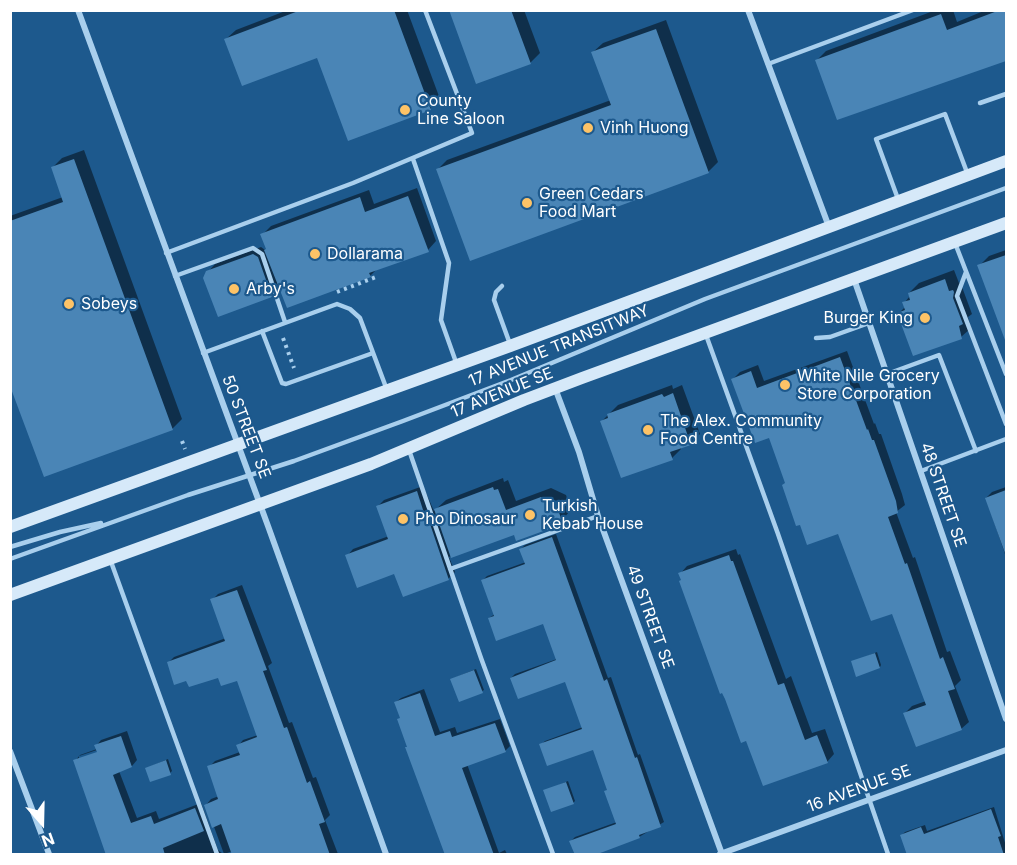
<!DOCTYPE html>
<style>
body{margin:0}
#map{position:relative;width:1017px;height:865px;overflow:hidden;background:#1d598d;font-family:Inter,sans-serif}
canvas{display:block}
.frame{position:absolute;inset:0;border:12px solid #fff;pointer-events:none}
.north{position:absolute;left:12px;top:793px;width:60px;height:60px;-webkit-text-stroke:4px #1d598d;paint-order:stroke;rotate:160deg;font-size:16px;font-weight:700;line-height:24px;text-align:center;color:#fff}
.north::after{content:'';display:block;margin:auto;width:21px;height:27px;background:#fff;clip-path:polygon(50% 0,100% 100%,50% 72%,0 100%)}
</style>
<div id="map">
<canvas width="1017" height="865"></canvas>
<div class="frame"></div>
<div class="north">N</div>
</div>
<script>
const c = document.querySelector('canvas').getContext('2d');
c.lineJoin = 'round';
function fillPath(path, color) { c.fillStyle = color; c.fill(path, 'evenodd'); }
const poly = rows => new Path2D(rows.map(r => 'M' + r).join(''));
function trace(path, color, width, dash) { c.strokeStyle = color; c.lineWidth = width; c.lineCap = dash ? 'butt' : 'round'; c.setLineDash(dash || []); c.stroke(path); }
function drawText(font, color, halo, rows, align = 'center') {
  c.font = font + ' Inter,sans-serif'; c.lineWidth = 4.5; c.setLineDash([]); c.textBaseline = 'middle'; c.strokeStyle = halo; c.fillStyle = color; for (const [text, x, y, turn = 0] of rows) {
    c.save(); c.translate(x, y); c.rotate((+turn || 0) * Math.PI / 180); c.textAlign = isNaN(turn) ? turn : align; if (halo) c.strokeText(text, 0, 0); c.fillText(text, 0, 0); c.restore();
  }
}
fillPath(poly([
 [288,10,407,10,440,99,430,109,318,56,226,39,236,30],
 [450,10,524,10,540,53,530,63],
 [936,10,953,10,957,22,986,10,1006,10,1006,59,838,118,817,60,826,51],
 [666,20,718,162,708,172,438,169,447,160,611,100,593,52,603,43],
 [84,150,182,419,172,429,10,382,10,216,63,197,52,168,62,158],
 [417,188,436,241,428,250,377,269,370,276,280,287,271,296,208,272,215,264,261,247,268,252,262,235,271,226,369,190,374,204],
 [1006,250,1006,341,979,266,989,256],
 [954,270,959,283,963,281,962,287,972,314,968,317,971,328,961,337,899,313,905,307,904,303,910,296,909,293,919,283],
 [847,351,874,424,875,423,879,434,881,434,902,494,905,505,896,512,913,558,915,557,947,652,950,651,961,680,955,686,969,722,961,729,905,713,912,706,926,701,892,612,838,533,786,482,770,436,733,379,740,372,758,365,764,381],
 [672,385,673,389,682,385,700,434,691,443,681,447,681,449,672,458,602,421,618,405],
 [503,478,504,482,508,480,516,501,551,488,566,495,571,510,562,520,553,523,548,527,515,533,449,557,455,572,448,579,395,572,347,556,353,549,389,536,378,506,384,500,423,486,434,511,446,500],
 [1006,487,1006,557,986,498,992,492],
 [556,534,608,678,611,677,638,755,640,754,664,822,639,837,603,851,599,854,576,854,571,841,575,837,617,822,608,789,594,748,541,745,545,741,583,727,566,680,511,678,515,674,557,659,544,623,489,618,495,614,483,580,487,576,526,562,521,549,525,545],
 [736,549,738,555,740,554,786,679,791,676,812,733,825,729,834,754,827,762,764,785,680,574,687,566],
 [242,585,272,663,268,666,289,723,292,722,313,778,316,777,330,815,325,820,338,854,245,854,242,848,224,854,206,805,211,799,219,796,209,767,215,761,240,752,238,746,243,740,258,735,238,679,219,676,187,679,168,663,174,657,226,638,212,600,218,594],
 [877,652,881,665,880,667,853,662],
 [476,669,484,690,482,691,454,678],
 [424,689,440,732,455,727,457,733,500,719,510,746,505,751,467,764,499,853,505,850,507,854,447,854,408,746,396,702,401,698],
 [127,731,137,760,132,766,119,771,137,818,156,811,159,819,201,803,218,850,223,854,108,854,75,761,80,755,97,749,96,746,101,740],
 [103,748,104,751,79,760,79,756],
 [168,759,172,771,170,773,147,768],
 [568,781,575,801,573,803,545,791],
 [994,807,1006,846,1006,854,965,854,902,835,905,832,925,825,927,831]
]), '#0007');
fillPath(poly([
 [301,10,394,10,431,110,348,141,317,58,242,86,224,39],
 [449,10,511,10,531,64,476,84],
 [1000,10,1006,10,1006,61,837,120,815,60,941,14,947,30],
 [656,29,709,173,470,261,436,169,611,105,591,52],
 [74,159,173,430,44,477,10,386,10,221,63,202,51,167],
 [408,196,429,252,369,273,371,277,287,308,264,250,266,249,260,234,360,197,365,212],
 [253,254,258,257,272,297,218,317,203,278,206,271],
 [1006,255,1006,339,1005,340,977,265],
 [945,279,949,291,953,290,954,292,953,298,963,324,959,326,962,339,913,356,897,313,905,310,902,302,910,300,908,293],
 [840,357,867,430,868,429,872,440,874,440,896,501,898,513,888,517,905,564,907,563,940,659,943,657,955,689,948,691,962,730,916,747,903,713,926,705,892,614,871,621,838,534,807,545,800,525,796,526,782,485,785,483,769,438,755,443,731,379,751,371,757,388],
 [673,393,691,445,670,452,673,460,621,478,600,421,608,418,607,414,662,394,664,397],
 [493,487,494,490,498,489,506,510,541,497,556,504,562,521,548,526,549,529,516,541,514,535,451,558,434,509],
 [1006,490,1006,552,1005,553,985,498],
 [417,491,424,513,426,512,449,580,403,597,394,574,357,588,345,555,388,539,376,506],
 [552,537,604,681,607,679,635,758,637,757,661,827,639,835,640,838,595,855,575,855,569,841,616,824,604,791,607,790,593,750,547,766,539,744,582,729,565,682,518,699,510,678,556,660,543,624,496,641,488,618,494,616,481,580,525,564,519,549],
 [729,555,731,561,733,561,778,685,784,683,805,740,817,735,828,763,763,786,746,741,741,743,725,699,722,693,720,694,679,581,681,580,678,573],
 [237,590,267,670,263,671,284,728,287,727,307,783,310,781,325,822,319,824,330,855,232,855,221,824,212,828,204,805,218,799,207,766,240,755,236,745,257,737,237,681,221,686,218,678,189,687,186,681,174,685,167,662,225,641,210,599],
 [875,653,880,668,856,677,851,661],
 [474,670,483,693,459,702,450,679],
 [420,693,435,736,450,731,452,737,495,723,506,752,462,768,494,855,445,855,405,747,407,747,397,719,400,718,394,702],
 [121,736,132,767,113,775,131,823,151,816,154,824,195,808,204,831,163,848,165,855,106,855,73,760,97,752,94,745],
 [166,760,171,775,150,782,145,768],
 [566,782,574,804,551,812,543,790],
 [991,809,1001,836,998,837,1004,855,907,855,900,835,921,827,924,834]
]), '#4a85b6');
trace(poly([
 [337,292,376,277],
 [283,338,294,368],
 [182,441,185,449]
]), '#a9cfed', 4, [3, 4.5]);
trace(poly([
 [768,64,913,10],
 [980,103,1006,94],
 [413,159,449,263,441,320,457,365],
 [898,199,876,139,945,114,968,175],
 [955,243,1006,374],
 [166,253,353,183,472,133,425,10],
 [966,272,957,296,1006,424],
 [175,276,253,248,262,254,285,322],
 [502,286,496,292,494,300,510,344],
 [262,331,282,383,286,384,373,353],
 [706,335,778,534,888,854],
 [816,338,830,337,869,323],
 [203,353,337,304,350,309,360,318,387,390],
 [887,374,939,355,976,451],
 [409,450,481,658,553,854],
 [921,471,1006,439],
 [10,547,60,532,101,523],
 [10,559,188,495,294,461,403,421,511,380,705,299,1006,188],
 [110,559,217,854],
 [450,569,598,516]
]), '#a9cfed', 4.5);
trace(poly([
 [78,10,268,526,386,854],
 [748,10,829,227],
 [854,279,1006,719],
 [555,388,579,452,598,516,722,854],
 [10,751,49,854],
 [720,854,1006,750]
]), '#a9cfed', 6);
trace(poly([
 [10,527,510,346,1006,161],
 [10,595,371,464,524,400,582,378,1006,223]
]), '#d6e9f9', 12);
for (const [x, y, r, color] of [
 [405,110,6,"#fdc367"],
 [588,128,6,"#fdc367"],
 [527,203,6,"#fdc367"],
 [315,254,6,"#fdc367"],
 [234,289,6,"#fdc367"],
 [69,304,6,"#fdc367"],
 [925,318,6,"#fdc367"],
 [785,385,6,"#fdc367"],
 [648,430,6,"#fdc367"],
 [530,515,6,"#fdc367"],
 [403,519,6,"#fdc367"]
]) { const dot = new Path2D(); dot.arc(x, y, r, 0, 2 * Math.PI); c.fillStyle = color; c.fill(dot); trace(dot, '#1d598d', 2); }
drawText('16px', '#fff', '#1d598d', [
 ["County",417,101],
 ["Line Saloon",417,119],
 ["Vinh Huong",600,128],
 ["Green Cedars",539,194],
 ["Food Mart",539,212],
 ["Dollarama",327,254],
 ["Arby's",246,289],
 ["Sobeys",81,304],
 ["Burger King",913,318,"right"],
 ["White Nile Grocery",797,376],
 ["Store Corporation",797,394],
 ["The Alex. Community",660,421],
 ["Food Centre",660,439],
 ["Turkish",542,506],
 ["Kebab House",542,524],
 ["Pho Dinosaur",415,519]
], 'left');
drawText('16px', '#fff', '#1d598d', [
 ["17 AVENUE TRANSITWAY",559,346,-22],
 ["17 AVENUE SE",502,393,-22],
 ["50 STREET SE",246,427,69],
 ["48 STREET SE",943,495,71],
 ["49 STREET SE",650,617,70],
 ["16 AVENUE SE",859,789,-20]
]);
</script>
